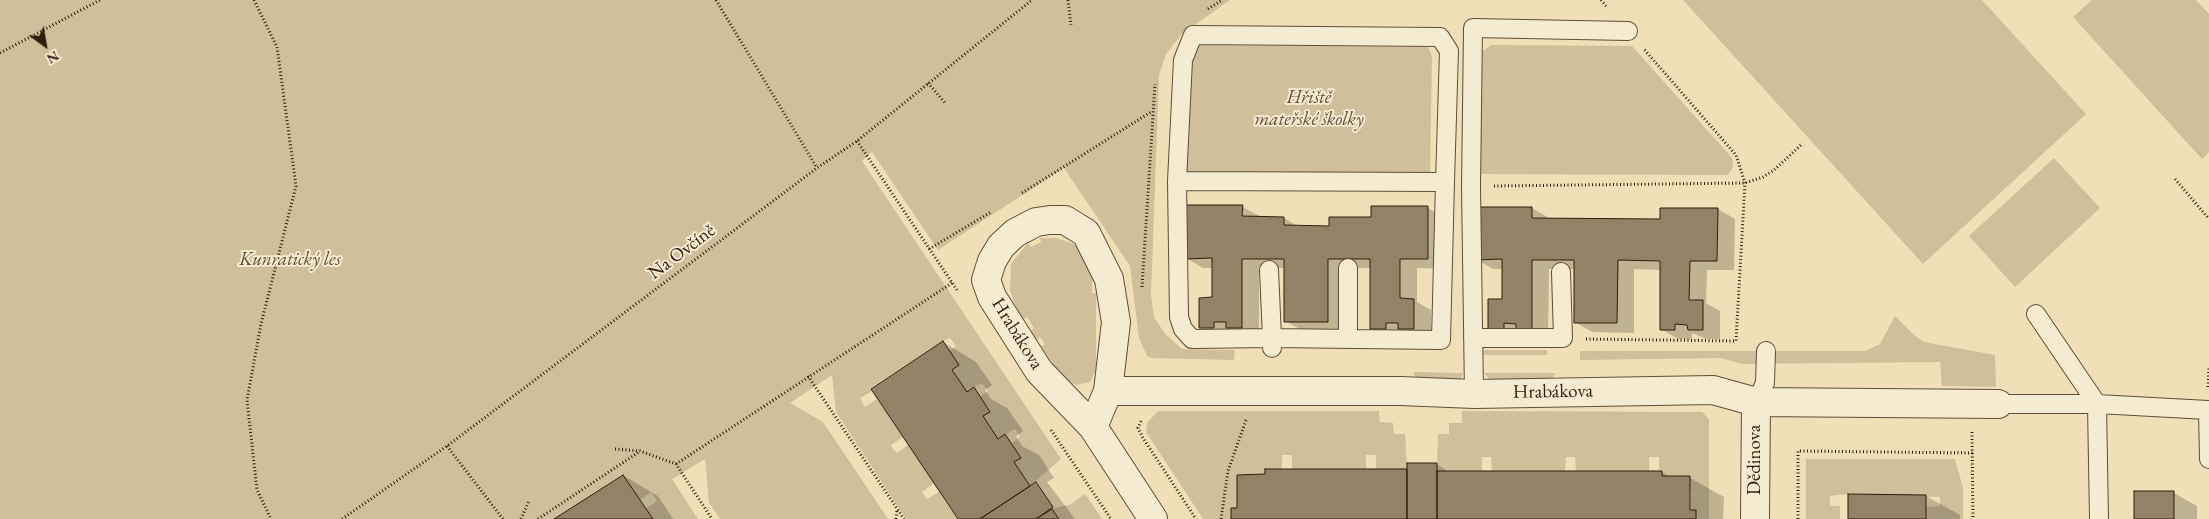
<!DOCTYPE html>
<meta charset="utf-8">
<style>
body{margin:0}
#map{position:relative;width:2209px;height:519px;overflow:hidden;background:#efe0b7;font-family:"EB Garamond",serif}
canvas{display:block}
.north{position:absolute;left:20px;top:20px;width:50px;height:50px;-webkit-text-stroke:4px #f5ebd0;paint-order:stroke;rotate:148deg;font-size:14px;font-weight:700;line-height:20px;text-align:center;color:#301c0d}
.north::after{content:'';display:block;margin:auto;width:18px;height:22px;background:#301c0d;clip-path:polygon(50% 0,100% 100%,50% 72%,0 100%)}
</style>
<div id="map">
<canvas width="2209" height="519"></canvas>
<div class="north">N</div>
</div>
<script>
const c = document.querySelector('canvas').getContext('2d');
c.lineJoin = 'round';
function fillPath(path, color) { c.fillStyle = color; c.fill(path, 'evenodd'); }
const poly = rows => new Path2D(rows.map(r => 'M' + r).join(''));
function trace(path, color, width, dash) { c.strokeStyle = color; c.lineWidth = width; c.lineCap = dash ? 'butt' : 'round'; c.setLineDash(dash || []); c.stroke(path); }
function drawText(font, color, halo, rows, align = 'center') {
  c.font = font + ' "EB Garamond",serif'; c.lineWidth = 4; c.setLineDash([]); c.textBaseline = 'middle'; c.strokeStyle = halo; c.fillStyle = color; for (const [text, x, y, turn = 0] of rows) {
    c.save(); c.translate(x, y); c.rotate((+turn || 0) * Math.PI / 180); c.textAlign = isNaN(turn) ? turn : align; if (halo) c.strokeText(text, 0, 0); c.fillText(text, 0, 0); c.restore();
  }
}
fillPath(poly([
 [0,0,1230,0,1182,34,1166,54,1159,75,1151,296,1154,317,1165,334,1182,349,1235,350,1234,360,1152,358,1147,356,1139,338,1130,266,1064,168,938,250,872,152,862,161,1061,459,1030,486,1013,463,1020,458,1011,444,1020,437,1015,429,997,439,982,416,979,397,988,391,982,383,966,392,951,370,949,351,956,346,950,338,942,341,870,388,872,391,860,398,865,407,877,399,903,437,891,445,893,449,897,453,908,445,934,483,922,492,927,499,939,492,957,519,906,519,836,412,832,375,790,403,823,422,888,519,720,519,709,503,705,459,672,479,698,519,651,519,645,509,657,501,651,492,639,501,622,475,557,519,0,519],
 [1683,0,1982,0,2086,114,1923,264],
 [2092,0,2196,0,2209,14,2209,152,2202,159,2073,17],
 [1198,45,1428,47,1432,56,1430,173,1185,173,1189,61],
 [1491,45,1632,46,1732,158,1733,167,1728,175,1478,174,1479,59,1483,51],
 [2054,158,2100,208,2015,287,1969,236],
 [1040,238,1056,238,1074,244,1087,256,1096,281,1092,281,1092,293,1096,293,1096,369,1090,382,1076,385,1063,378,1041,347,1045,344,1040,337,1036,341,1031,331,1034,328,1027,317,1023,320,1015,306,1010,290,1011,264,1028,243,1031,247,1041,242],
 [1895,316,1915,336,1924,342,1995,355,1996,387,1942,386,1940,362,1742,364,1721,358,1580,360,1580,351,1865,351,1880,344],
 [1482,350,1547,350,1547,355,1482,355],
 [1414,372,1463,373,1461,379,1452,384,1415,384],
 [1484,373,1555,373,1552,380,1493,383],
 [1158,411,1379,411,1380,422,1393,423,1394,434,1405,434,1407,469,1376,469,1376,455,1366,455,1366,470,1292,469,1292,455,1282,455,1282,469,1265,469,1265,474,1237,475,1237,508,1231,519,1203,519,1146,432,1147,423],
 [1462,411,1702,412,1709,419,1709,519,1696,519,1690,510,1690,477,1662,476,1662,471,1659,471,1659,457,1649,457,1649,471,1576,471,1575,457,1566,457,1565,471,1492,471,1491,457,1482,457,1482,471,1437,471,1438,434,1449,434,1449,423,1462,423],
 [1806,459,1955,459,1963,488,1963,519,1926,519,1926,507,1940,506,1940,497,1848,494,1830,496,1830,506,1840,506,1840,519,1806,519],
 [1085,494,1102,519,1059,519,1052,509,1071,504]
]), '#cfbf9a');
fillPath(poly([
 [1242,207,1260,216,1284,218,1299,227,1330,227,1372,218,1372,207,1428,208,1445,218,1445,269,1417,268,1417,302,1431,310,1431,338,1389,338,1371,328,1372,268,1345,268,1345,331,1303,331,1286,321,1286,268,1259,268,1259,337,1217,337,1200,327,1214,299,1214,268,1203,268,1186,258],
 [1476,208,1532,208,1549,218,1661,220,1718,209,1735,219,1734,270,1707,270,1706,303,1720,311,1720,339,1706,339,1692,333,1692,339,1678,339,1661,329,1661,270,1634,269,1634,333,1592,332,1575,322,1575,269,1549,269,1548,338,1506,338,1489,328,1503,300,1503,269,1493,269,1476,259],
 [943,342,976,362,992,385,985,390,991,399,1007,408,1023,431,1016,436,1022,446,1039,455,1054,478,1047,482,1075,519,960,519],
 [1436,464,1451,473,1662,472,1672,478,1690,478,1724,497,1723,519,1232,519],
 [1689,491,1691,491,1691,517,1688,517],
 [624,476,658,496,673,519,556,519],
 [2174,493,2197,506,2197,519,2135,519],
 [1926,496,1960,515,1960,519,1849,519]
]), '#0003');
const building = poly([
 [1185,205,1243,205,1242,216,1284,217,1284,225,1329,226,1329,217,1371,217,1371,206,1428,206,1428,259,1400,259,1400,298,1414,299,1414,329,1398,329,1398,323,1386,323,1386,329,1370,329,1370,259,1328,259,1328,322,1284,322,1284,259,1242,259,1242,328,1226,328,1226,322,1214,322,1214,328,1199,328,1199,298,1212,297,1212,258,1185,259,1185,205],
 [1475,207,1532,207,1532,218,1660,219,1660,208,1718,208,1717,261,1690,261,1689,300,1703,300,1703,330,1688,330,1687,325,1675,324,1675,330,1660,330,1660,261,1618,260,1617,323,1574,323,1574,260,1532,260,1532,329,1516,329,1516,324,1504,323,1504,329,1488,329,1488,299,1502,299,1502,259,1474,260,1475,207],
 [943,341,959,365,952,370,967,392,974,387,990,412,983,416,998,439,1005,434,1021,458,1014,462,1030,486,980,519,958,519,871,389,943,341],
 [1407,463,1437,463,1437,519,1407,519,1407,463],
 [1265,469,1407,469,1407,519,1231,519,1231,508,1237,508,1237,475,1265,474,1265,469],
 [1437,471,1662,471,1662,476,1690,476,1690,510,1696,510,1696,519,1437,519,1437,471],
 [623,475,653,519,554,519,623,475],
 [1036,482,1053,507,1036,519,980,519,1036,482],
 [2134,491,2174,491,2174,519,2134,519,2134,491],
 [1848,494,1926,495,1926,519,1848,519,1848,494],
 [1052,509,1059,519,1036,519,1052,509]
]);
fillPath(building, '#938265');
trace(building, '#301c0d', 1);
const lane = poly([
 [1177,181,1183,60,1193,35,1440,37,1449,51,1445,182],
 [1269,270,1272,338,1192,339,1183,329,1179,317,1177,181,1445,182,1441,340,1272,338,1272,348],
 [2036,314,2097,404,2099,519],
 [1473,338,1563,338,1561,272],
 [1348,339,1348,268],
 [1474,394,1471,187,1473,28,1628,31],
 [1756,402,1765,383,1766,351],
 [1998,404,2097,404,2208,410,2209,459]
]);
const street = poly([
 [1108,391,1116,322,1109,279,1086,233,1065,220,1050,220,1036,222,1015,233,1001,246,992,261,986,280,992,297,1039,371,1093,427,1153,519],
 [1093,427,1108,391,1400,391,1474,394,1713,390,1756,402,1998,404],
 [1755,519,1756,402]
]);
trace(lane, '#604d38', 20);
trace(street, '#604d38', 30);
trace(poly([
 [254,0,277,47,296,186,261,324,247,400,257,490,271,519],
 [716,0,817,168],
 [1068,0,1071,25],
 [1601,0,1606,6],
 [1208,9,1222,0],
 [0,53,100,0],
 [928,83,946,104],
 [857,141,957,290],
 [2175,179,2209,219],
 [1494,186,1745,183,1763,177,1774,170,1801,145],
 [1022,193,1151,112],
 [929,249,991,212],
 [1142,287,1155,84],
 [1586,339,1736,341,1745,183,1736,155,1643,48],
 [808,376,904,519],
 [2208,387,2209,367],
 [1141,421,1138,428,1143,438,1196,519],
 [1051,430,1111,519],
 [1972,432,1973,519],
 [447,446,503,519],
 [615,449,640,451,676,464,712,519],
 [676,464,952,283],
 [342,519,447,446,817,168,857,141,1032,0],
 [521,519,529,501],
 [538,519,639,452],
 [896,519,897,510],
 [1221,519,1228,471,1246,420],
 [1798,519,1798,451,1973,453]
]), '#301c0d', 3, [1, 2.5]);
trace(lane, '#f5ebd0', 18);
trace(street, '#f5ebd0', 28);
drawText('italic 19px', '#604d37', '#f5ebd0', [
 ["Hřiště",1309,98],
 ["mateřské školky",1309,120],
 ["Kunratický les",290,260]
]);
drawText('19px', '#301c0d', '#f5ebd0', [
 ["Na Ovčíně",682,252,-37],
 ["Hrabákova",1017,334,58],
 ["Hrabákova",1553,392,-1],
 ["Dědinova",1755,460,-90]
]);
</script>
